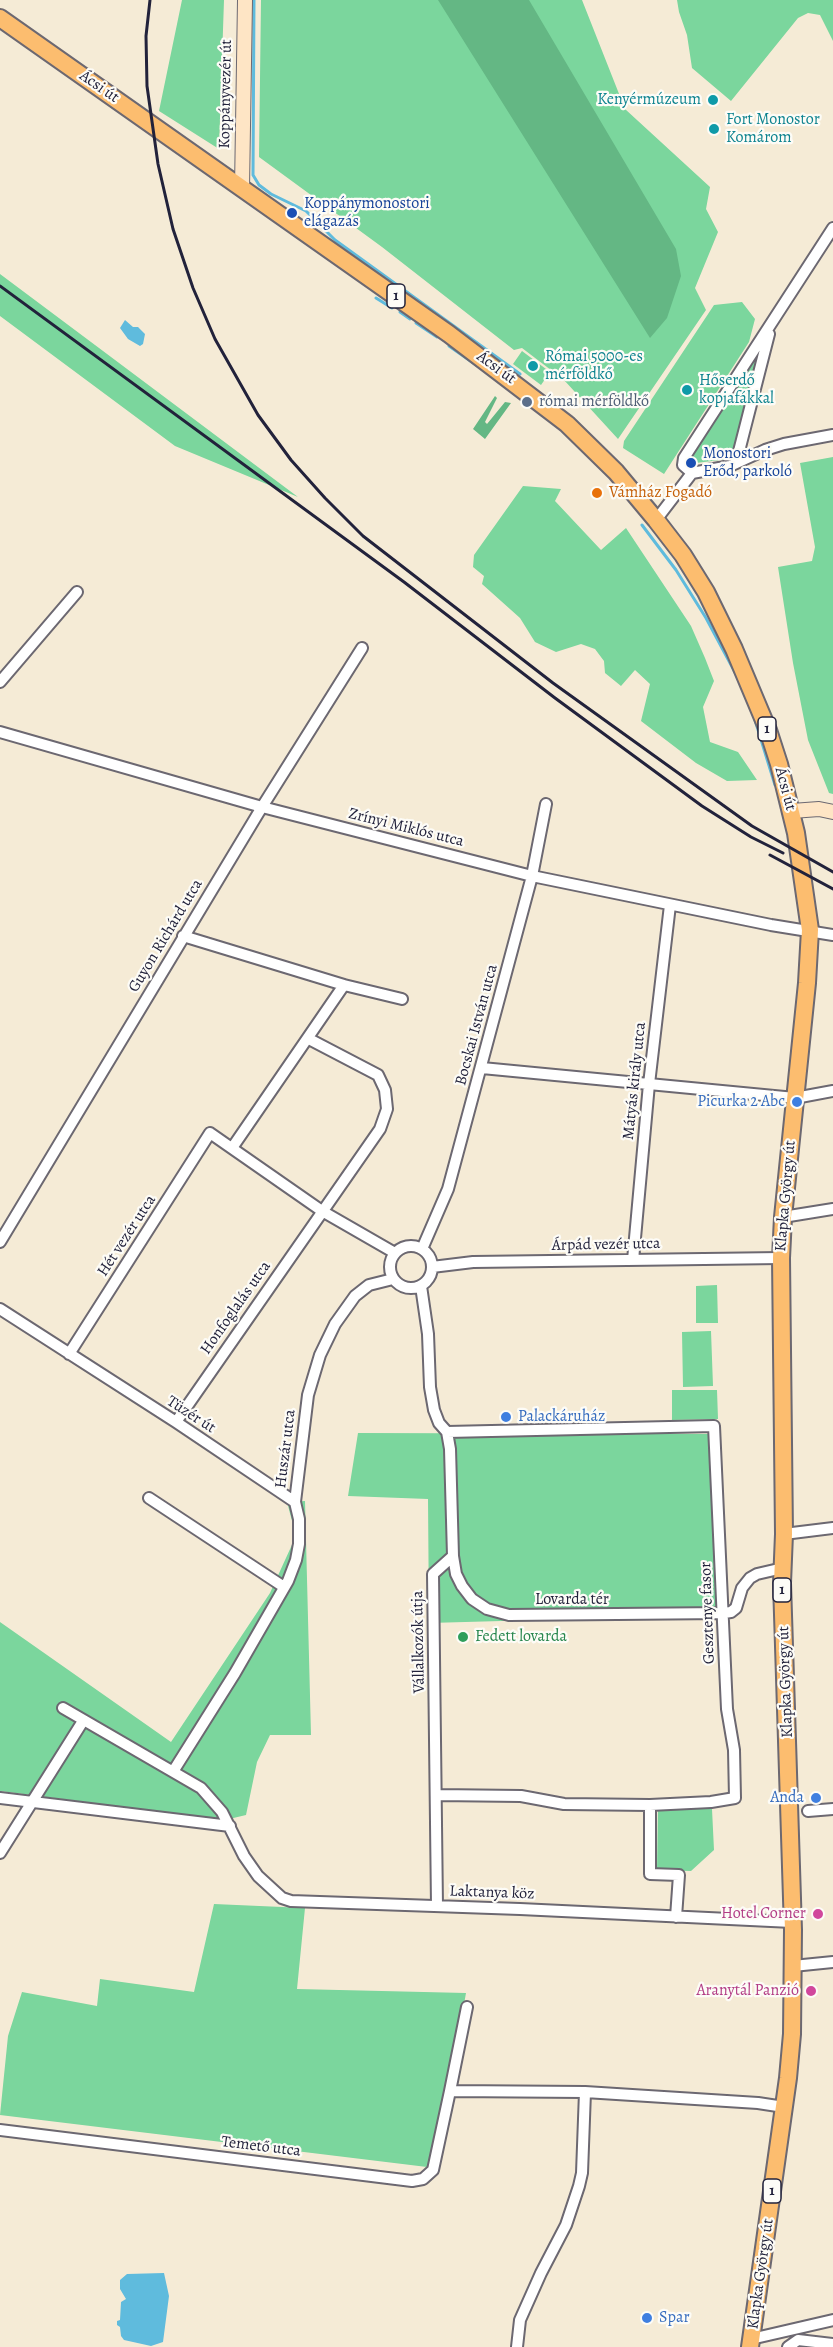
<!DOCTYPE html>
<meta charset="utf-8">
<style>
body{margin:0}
canvas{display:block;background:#f5ebd6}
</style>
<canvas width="833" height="2347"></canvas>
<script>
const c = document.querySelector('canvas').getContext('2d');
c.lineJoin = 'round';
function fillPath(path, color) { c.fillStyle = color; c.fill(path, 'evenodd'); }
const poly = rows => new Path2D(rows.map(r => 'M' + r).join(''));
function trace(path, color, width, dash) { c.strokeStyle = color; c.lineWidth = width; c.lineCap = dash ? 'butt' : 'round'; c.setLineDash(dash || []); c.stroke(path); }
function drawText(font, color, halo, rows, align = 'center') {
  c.font = font + ' Alegreya,serif'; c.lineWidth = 4.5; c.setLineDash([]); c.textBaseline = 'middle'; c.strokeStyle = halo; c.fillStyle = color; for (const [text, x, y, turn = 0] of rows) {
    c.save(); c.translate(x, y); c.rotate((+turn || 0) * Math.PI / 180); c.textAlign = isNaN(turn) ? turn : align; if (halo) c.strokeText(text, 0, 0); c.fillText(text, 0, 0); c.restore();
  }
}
fillPath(poly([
 [182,0,224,0,219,149,159,111],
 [261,0,582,0,625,109,710,187,706,209,718,232,695,288,706,310,618,439,564,380,522,348,514,350,382,247,259,157],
 [677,0,833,0,833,41,820,15,808,13,798,18,731,101,692,68,687,35,679,12],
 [0,274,95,345,298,497,175,446,0,316],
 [742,302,755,319,749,342,664,474,623,448,624,441,714,305],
 [522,351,550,372,541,385,513,364],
 [750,361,758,362,733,454,728,459,696,463,689,460],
 [833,457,833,794,829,793,808,740,793,663,778,567,812,561,815,547,800,463],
 [523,486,561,489,555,501,601,550,626,528,691,626,705,658,714,681,703,707,710,742,738,752,757,780,727,781,696,763,641,721,650,684,635,670,621,686,605,673,604,661,595,649,581,644,556,652,535,642,520,618,482,584,484,576,473,567,474,555],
 [717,1285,718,1323,696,1323,696,1286],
 [711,1331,713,1386,683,1387,682,1332],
 [672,1390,717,1390,718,1419,672,1420],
 [358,1433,711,1434,719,1615,429,1623,428,1499,348,1496],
 [305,1501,311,1735,270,1735,257,1762,246,1815,225,1820,0,1791,0,1622,171,1742,270,1593,296,1536,287,1502],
 [658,1808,712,1809,714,1850,691,1871,657,1870],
 [214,1904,305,1908,297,1989,466,1993,450,2083,427,2167,0,2115,8,2036,22,1992,97,2006,100,1979,194,1992]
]), '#7bd69d');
fillPath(poly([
 [438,0,529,0,676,249,681,276,667,318,650,338],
 [495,396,497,398,485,422,487,424,505,402,511,403,485,439,473,429]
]), '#64b784');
fillPath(poly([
 [125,320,133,327,138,327,145,334,143,344,140,346,128,339,120,328],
 [164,2273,169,2296,163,2342,151,2346,124,2340,121,2336,120,2327,117,2325,117,2321,120,2320,121,2302,126,2299,120,2289,120,2280,127,2274]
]), '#5fbbdd');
trace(poly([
 [254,0,253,175,259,185,271,194,306,211,335,240,520,374],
 [376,298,392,308],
 [400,312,410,319],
 [416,323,437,337],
 [449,346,479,367],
 [642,525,676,570,706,618,738,678],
 [755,720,775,785]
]), '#5fbbdd', 3);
const street = poly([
 [736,463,769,334],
 [692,473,683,465,684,458,833,228],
 [656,520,692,473,730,466,765,450,784,444,833,435],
 [0,682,77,592],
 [0,732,262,807,532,876,771,925,833,935],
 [183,936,344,985,402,999],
 [482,1068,795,1098,833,1091],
 [232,1148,344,985],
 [783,1217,833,1209],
 [0,1242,262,807,362,648],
 '390 1267a21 21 0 1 1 42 0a21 21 0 1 1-42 0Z',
 [422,1249,448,1189,532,876,546,804],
 [633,1260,649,1084,670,905],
 [432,1267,473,1262,781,1258],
 [421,1286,428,1334,430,1387,434,1410,439,1423,447,1432,450,1449,453,1556,456,1574,462,1586,472,1599,487,1609,509,1615,724,1613,731,1612,736,1608,742,1588,750,1578,757,1574,783,1568],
 [0,1309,176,1422,295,1502],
 [69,1354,210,1133,322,1211,395,1253],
 [176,1422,380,1129,387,1109,385,1090,378,1075,309,1039],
 [149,1498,284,1587],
 [784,1534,833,1528],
 [63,1708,201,1788,222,1812,244,1856,258,1876,282,1898,291,1901,520,1909,792,1922],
 [174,1770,235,1673,288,1581,296,1560,299,1544,299,1519,295,1502,308,1395,320,1355,335,1324,355,1296,369,1285,393,1279],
 [437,1795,521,1796,564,1804,650,1805,711,1802,735,1798,734,1750,727,1709,714,1426,447,1432],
 [0,1798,230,1826],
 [650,1805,650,1874,679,1875,676,1917],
 [808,1811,833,1809],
 [0,1853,83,1721],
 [437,1906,433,1574,453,1556],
 [793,1966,833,1962],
 [450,2091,467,2007],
 [0,2130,412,2181,423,2179,433,2170,450,2091,585,2092,758,2103,784,2107],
 [751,2339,833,2320],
 [517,2347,520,2320,541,2273,566,2225,579,2186,582,2173,585,2092],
 [788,2347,798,2340,833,2344]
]);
const secondary = poly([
 [242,188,245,0],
 [792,811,819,809,833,812]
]);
const primary = poly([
 [0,18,449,334,567,424,616,472,656,520,683,555,706,592,734,649,768,730,779,764,796,833,810,930,807,983,783,1217,781,1258,784,1534,782,1583,793,1930,792,2034,788,2078,750,2347]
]);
trace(street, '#6c6871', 14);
trace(secondary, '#6c6871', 16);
trace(primary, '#6c6871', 20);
trace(street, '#fff', 10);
trace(secondary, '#fee5c5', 14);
trace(primary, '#fcbd6f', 16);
trace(poly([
 [150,0,146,36,147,86,158,164,173,229,193,288,215,339,258,415,291,460,325,498,363,536,553,683,752,826,833,872],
 [0,286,404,582,555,698,702,806,751,837,783,853],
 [770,855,833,889]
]), '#22223b', 3);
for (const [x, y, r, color] of [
 [713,100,6,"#0f9aa8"],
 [714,129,6,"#0f9aa8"],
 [292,213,6,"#1a4fb4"],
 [533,366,6,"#0f9aa8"],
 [687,390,6,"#0f9aa8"],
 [527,402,6,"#5c6f8a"],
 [691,463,6,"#1a4fb4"],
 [597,493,6,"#e8710a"],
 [797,1102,6,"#3f7fe0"],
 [506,1417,6,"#3f7fe0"],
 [463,1637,6,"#2e9e5b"],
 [816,1798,6,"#3f7fe0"],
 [818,1914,6,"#d1479c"],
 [811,1991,6,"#d1479c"],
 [647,2318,6,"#3f7fe0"]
]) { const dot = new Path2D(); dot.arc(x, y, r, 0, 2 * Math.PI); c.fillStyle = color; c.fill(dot); trace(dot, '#fdfcf7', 2); }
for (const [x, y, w] of [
 [396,296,18],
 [767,729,18],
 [782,1590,18],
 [772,2191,18]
]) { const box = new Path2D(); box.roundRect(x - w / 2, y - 12, w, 24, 4.5); c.fillStyle = '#fdfcf7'; c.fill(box); trace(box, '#22223b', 1.5); }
drawText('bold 15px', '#22223b', null, [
 ["1",396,296],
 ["1",767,729],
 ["1",782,1590],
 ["1",772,2191]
]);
drawText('16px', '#22223b', '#fdfcf7', [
 ["Ácsi út",99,87,35],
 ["Koppányvezér út",226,94,-89],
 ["Ácsi út",496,368,36],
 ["Ácsi út",785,789,75],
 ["Zrínyi Miklós utca",406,828,14],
 ["Guyon Richárd utca",166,936,-59],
 ["Bocskai István utca",477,1025,-75],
 ["Mátyás király utca",635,1081,-84],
 ["Klapka György út",786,1196,-85],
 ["Hét vezér utca",127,1236,-57],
 ["Árpád vezér utca",606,1245,-1],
 ["Honfoglalás utca",236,1308,-55],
 ["Tüzér út",191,1415,33],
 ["Huszár utca",286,1449,-83],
 ["Lovarda tér",572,1600],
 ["Gesztenye fasor",708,1613,-92],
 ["Vállalkozók útja",419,1642,-91],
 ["Klapka György út",786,1682,-92],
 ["Laktanya köz",492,1893,2],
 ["Temető utca",261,2147,7],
 ["Klapka György út",761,2274,-82]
]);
drawText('16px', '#0d838f', '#fdfcf7', [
 ["Kenyérmúzeum",701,100,"right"],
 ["Fort Monostor",726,120],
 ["Komárom",726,138],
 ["Római 5000-es",545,357],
 ["mérföldkő",545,375],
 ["Hőserdő",699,381],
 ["kopjafákkal",699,399]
], 'left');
drawText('16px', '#164399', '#fdfcf7', [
 ["Koppánymonostori",304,204],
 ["elágazás",304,222],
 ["Monostori",703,454],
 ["Erőd, parkoló",703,472]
], 'left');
drawText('16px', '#4e5e75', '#fdfcf7', [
 ["római mérföldkő",539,402]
], 'left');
drawText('16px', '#c56008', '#fdfcf7', [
 ["Vámház Fogadó",609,493]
], 'left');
drawText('16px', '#366cbe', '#fdfcf7', [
 ["Picurka 2 Abc",785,1102],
 ["Palackáruház",518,1417,"left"],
 ["Anda",804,1798],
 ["Spar",659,2318,"left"]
], 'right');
drawText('16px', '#27864d', '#fdfcf7', [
 ["Fedett lovarda",475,1637]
], 'left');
drawText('16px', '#b23c85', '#fdfcf7', [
 ["Hotel Corner",806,1914],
 ["Aranytál Panzió",799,1991]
], 'right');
</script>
